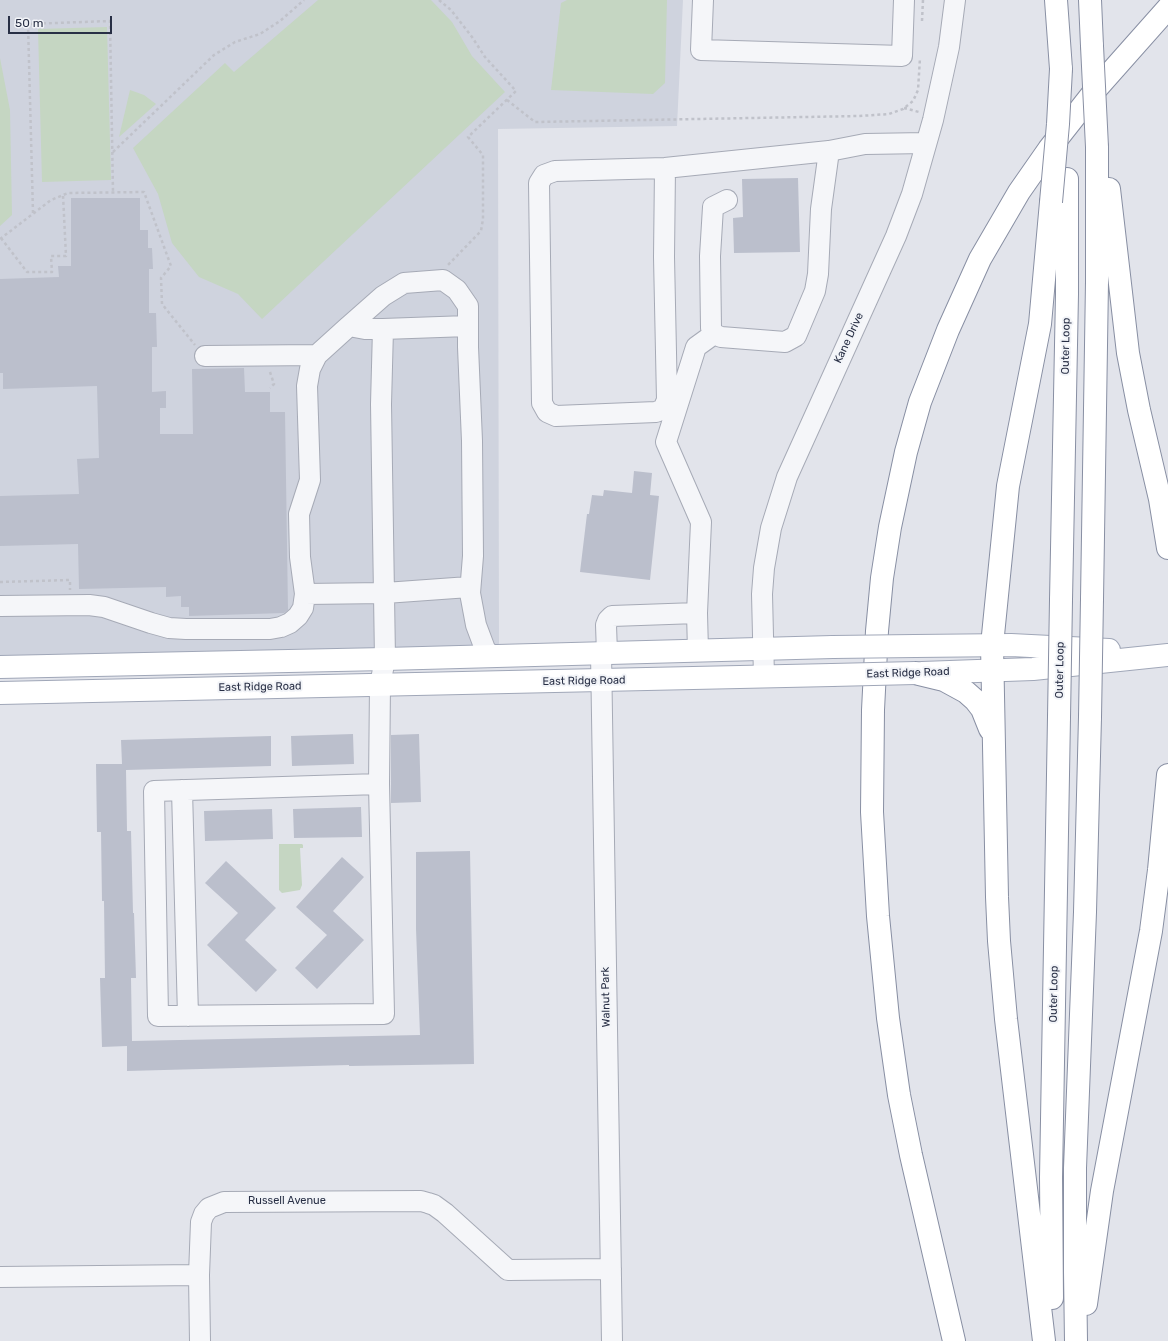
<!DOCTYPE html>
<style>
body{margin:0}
#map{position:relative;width:1168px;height:1341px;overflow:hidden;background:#e2e4eb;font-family:Rubik,sans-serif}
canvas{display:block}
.scale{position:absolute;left:8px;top:16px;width:104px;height:18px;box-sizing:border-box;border:2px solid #282f45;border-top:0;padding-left:5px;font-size:12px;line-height:14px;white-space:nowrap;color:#282f45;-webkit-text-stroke:3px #f2f4f8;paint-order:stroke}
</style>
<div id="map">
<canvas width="1168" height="1341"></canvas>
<div class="scale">50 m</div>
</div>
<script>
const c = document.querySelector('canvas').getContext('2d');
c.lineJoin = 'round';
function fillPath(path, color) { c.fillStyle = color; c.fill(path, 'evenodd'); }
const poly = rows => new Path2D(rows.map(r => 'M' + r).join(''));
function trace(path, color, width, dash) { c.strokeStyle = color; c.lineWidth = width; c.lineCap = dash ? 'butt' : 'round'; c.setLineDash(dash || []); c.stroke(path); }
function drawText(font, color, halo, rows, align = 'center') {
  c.font = font + ' Rubik,sans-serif'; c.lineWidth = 4; c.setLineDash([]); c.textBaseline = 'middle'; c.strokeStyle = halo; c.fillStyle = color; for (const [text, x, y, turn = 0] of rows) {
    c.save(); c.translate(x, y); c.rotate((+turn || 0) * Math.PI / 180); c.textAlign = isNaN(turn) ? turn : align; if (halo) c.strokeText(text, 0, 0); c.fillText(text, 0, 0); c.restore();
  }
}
fillPath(poly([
 [0,0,683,0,677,126,498,129,499,647,0,656]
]), '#cfd3de');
fillPath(poly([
 [318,0,431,0,452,22,472,56,505,92,262,319,238,294,199,277,172,243,158,194,133,148,225,63,234,72],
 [567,0,667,0,665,83,653,94,551,90,561,3],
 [107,27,111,180,42,182,38,29],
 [0,58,10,110,12,215,0,226],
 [130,90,144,95,156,104,119,137],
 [279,844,302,844,303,845,303,848,300,848,302,885,300,890,282,893,279,890]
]), '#c5d6c2');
fillPath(poly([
 [798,178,800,252,734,253,733,218,743,217,742,179],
 [71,198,140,198,140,230,148,230,148,248,152,248,153,269,149,269,149,313,156,313,157,347,152,347,152,392,166,391,166,408,160,408,160,434,193,434,192,369,244,368,245,392,270,392,270,412,285,412,288,610,284,613,189,616,189,607,181,607,181,596,166,597,166,587,79,589,78,544,0,546,0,496,79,494,77,459,99,458,97,386,3,389,3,373,0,373,0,279,59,277,58,266,71,266],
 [634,471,652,473,650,495,659,496,650,580,580,572,587,514,589,514,592,495,603,496,604,490,632,493],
 [353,734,354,764,292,766,291,736],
 [419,734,421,802,391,803,391,735],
 [271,736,271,766,126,770,127,831,131,831,133,913,134,913,136,978,131,978,132,1041,420,1035,416,929,416,852,470,851,474,1064,349,1066,349,1065,127,1071,127,1046,102,1047,100,978,105,978,104,901,102,901,101,832,97,832,96,764,122,764,121,740],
 [361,807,362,837,294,838,293,809],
 [272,809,273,839,205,841,204,811],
 [342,857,364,877,333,911,364,940,317,989,295,968,327,935,296,907],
 [226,861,276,908,245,940,277,970,256,992,207,945,238,913,205,883]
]), '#bbbfcc');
const minor = poly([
 [703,0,701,50,902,56,904,0],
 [665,168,664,257,667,400,663,409,656,412,556,416,547,412,542,403,539,183,544,175,555,171,665,168,829,151,865,144,926,143],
 [727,200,713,207,710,256,711,328,714,334,721,337,785,342,796,336,815,291,818,274,821,209,829,151],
 [468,326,383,329,365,329,349,326,383,296,404,283,443,280,457,290,468,306,468,347,472,441,473,556,470,593,476,625,485,649,491,656],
 [205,356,317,355],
 [305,594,385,593,469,587],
 [0,606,89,605,104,607,151,623,169,628,186,629,270,629,281,627,290,623,298,616,303,608,305,594,300,557,299,514,310,480,307,386,310,369,317,355,349,326],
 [697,613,701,522,666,442,696,347,714,334],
 [601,653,612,1341],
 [607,653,606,625,608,620,612,616,697,613,698,651],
 [764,677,762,594,764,568,771,528,787,477,896,236,912,194,933,120,949,47,955,0],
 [379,784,154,791,158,1016,384,1014,379,784,380,685,385,659,381,404,383,329],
 [182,790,188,1016],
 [0,1277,199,1275],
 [200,1341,199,1275,201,1222,204,1214,209,1208,224,1202,421,1201,428,1203,434,1205,445,1213,508,1270,611,1269]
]);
const major = poly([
 [915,646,1011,645,1109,650],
 [0,667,385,659,833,647],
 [922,673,1033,669,1168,655],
 [0,693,832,675]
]);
const highway = poly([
 [1056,0,1061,69],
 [1090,0,1092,46],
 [1109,189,1128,353,1139,410,1160,499,1168,548],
 [1092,599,1097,282,1097,147],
 [1061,600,1067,294,1067,179],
 [915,673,944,680,966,692,975,700,982,709,990,729],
 [1052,1298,1051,1177,1059,717],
 [1086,1304,1102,1191,1151,931,1159,870,1168,775],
 [954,1341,911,1155,899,1095,888,1018,878,916,872,812,873,710,877,631,882,578,890,527,906,452,920,402,948,330,980,259,1019,192,1049,149,1097,88,1168,8],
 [1044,1341,1006,1019,999,941,997,897,992,645,1008,486,1040,324,1051,202],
 [1076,1341,1075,1272,1075,1168,1085,912,1090,717]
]);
trace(minor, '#a6aab6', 22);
trace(major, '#a0a7b8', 24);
trace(highway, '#888fa3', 24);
trace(poly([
 [439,0,451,10,472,37,485,57,516,91,468,137,483,155,483,219,481,231,447,266],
 [922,21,923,0],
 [507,100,535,122,859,116,889,114,903,109,913,101,918,90,920,58],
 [904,108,919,112],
 [113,152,214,55,235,42,260,34,280,21,304,0],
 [33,213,28,24,110,21,113,192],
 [1,238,27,272,52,272,51,256,66,256,63,195],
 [0,239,51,200,68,193,144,192,171,266,161,278,162,304,195,345],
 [270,372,274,384,270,388],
 [0,582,70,580,70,590]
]), '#c0c2ca', 2.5, [3, 3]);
trace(minor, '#f5f6f9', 20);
trace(major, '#fff', 22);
trace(highway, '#fff', 22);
const majorBridge = poly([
 [833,647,915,646],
 [832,675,915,673]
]);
const highwayBridge = poly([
 [1092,46,1097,147],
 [1051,202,1058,124,1061,69],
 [1059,717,1061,600],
 [1090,717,1092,599]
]);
trace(majorBridge, '#a0a7b8', 24, []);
trace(highwayBridge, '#888fa3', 24, []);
trace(majorBridge, '#fff', 22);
trace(highwayBridge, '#fff', 22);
drawText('11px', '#282f45', '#f2f4f8', [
 ["Kane Drive",849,338,-65],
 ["Outer Loop",1066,346,-89],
 ["Outer Loop",1060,670,-89],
 ["East Ridge Road",908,673,-2],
 ["East Ridge Road",584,681,-1],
 ["East Ridge Road",260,687,-1],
 ["Outer Loop",1054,994,-89],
 ["Walnut Park",606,997,-91],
 ["Russell Avenue",287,1201]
]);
</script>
